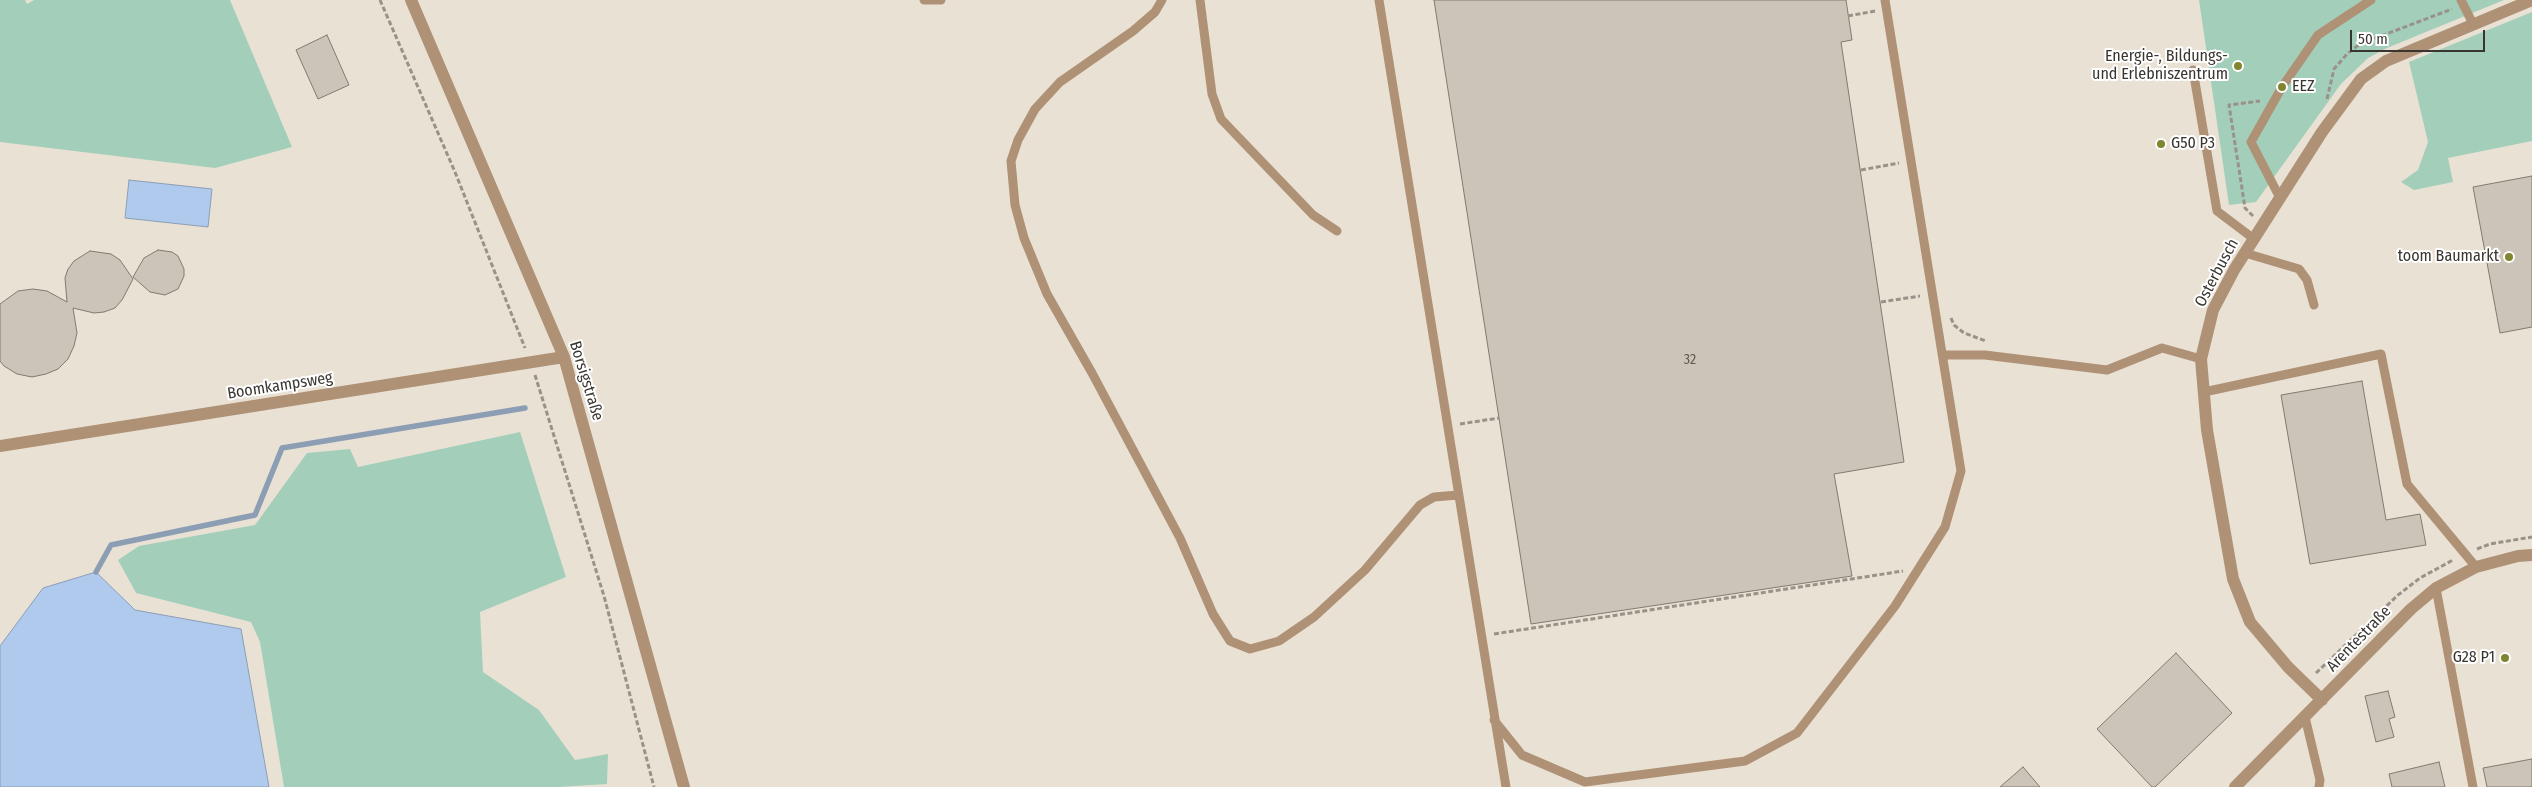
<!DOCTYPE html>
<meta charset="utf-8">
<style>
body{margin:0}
#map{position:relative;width:2532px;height:787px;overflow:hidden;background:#eae1d5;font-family:"Fira Sans Condensed",sans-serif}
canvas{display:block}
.scale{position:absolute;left:2350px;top:30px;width:135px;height:22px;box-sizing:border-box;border:2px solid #393631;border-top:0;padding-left:6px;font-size:15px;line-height:18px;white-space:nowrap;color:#393631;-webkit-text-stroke:4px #fff;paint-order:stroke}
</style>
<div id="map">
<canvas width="2532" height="787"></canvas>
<div class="scale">50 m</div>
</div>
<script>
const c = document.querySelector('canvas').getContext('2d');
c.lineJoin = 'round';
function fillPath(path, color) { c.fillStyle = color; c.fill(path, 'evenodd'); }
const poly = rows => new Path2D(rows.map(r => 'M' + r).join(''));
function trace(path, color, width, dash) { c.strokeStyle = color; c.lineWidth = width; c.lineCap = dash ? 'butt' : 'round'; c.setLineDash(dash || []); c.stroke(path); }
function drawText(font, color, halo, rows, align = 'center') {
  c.font = font + ' "Fira Sans Condensed",sans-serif'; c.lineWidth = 4; c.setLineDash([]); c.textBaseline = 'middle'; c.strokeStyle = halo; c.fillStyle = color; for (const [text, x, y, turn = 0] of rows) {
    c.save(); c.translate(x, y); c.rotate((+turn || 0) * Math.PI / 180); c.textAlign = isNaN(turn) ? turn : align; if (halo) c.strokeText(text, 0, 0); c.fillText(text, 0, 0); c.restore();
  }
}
fillPath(poly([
 [0,0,25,0,27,4,34,0,230,0,292,147,215,168,0,142],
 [2199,0,2504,0,2387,48,2368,58,2341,84,2256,202,2229,205],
 [2532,12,2532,141,2448,158,2453,182,2414,190,2401,182,2418,170,2428,142,2409,62],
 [520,432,566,577,480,612,483,672,539,710,575,760,608,754,607,784,558,787,284,787,260,642,251,622,136,593,118,560,139,546,255,525,307,453,350,449,358,467]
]), '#a3cfba');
const water = poly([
 [129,180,212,189,208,227,125,218,129,180],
 [96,572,135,610,241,629,269,787,0,787,0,646,43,588,96,572]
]);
fillPath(water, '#afcaec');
trace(water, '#8c9eb4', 1);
trace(poly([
 [96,572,111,545,255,515,282,448,525,408]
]), '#8c9eb4', 5.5);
const building = poly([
 [1434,0,1846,0,1852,40,1841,42,1904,462,1834,474,1852,576,1531,624,1434,0],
 [327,35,349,85,318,99,296,50,327,35],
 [2532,176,2532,327,2500,333,2473,187,2532,176],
 [158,250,172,252,178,256,184,269,184,276,178,289,165,295,150,292,133,277,144,258,158,250],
 [90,251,111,254,120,260,133,279,122,300,115,308,104,312,94,313,73,308,77,333,74,346,68,359,58,369,46,374,32,377,17,374,4,366,0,361,0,304,18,291,33,289,47,291,67,302,65,278,68,269,74,261,90,251],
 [2362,381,2386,520,2420,514,2426,545,2310,564,2281,395,2362,381],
 [2176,653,2232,713,2155,787,2152,787,2097,729,2176,653],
 [2388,691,2395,717,2389,719,2394,737,2376,742,2365,696,2388,691],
 [2532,759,2532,787,2487,787,2483,768,2532,759],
 [2439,762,2445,787,2392,787,2389,774,2439,762],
 [2023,767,2040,787,2000,787,2023,767]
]);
fillPath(building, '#ccc4b8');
trace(building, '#827a6f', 1);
trace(poly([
 [380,0,455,172,525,348],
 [1848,16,1875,11],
 [2327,99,2334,69,2347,54,2360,44,2452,9],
 [1861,170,1899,163],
 [2253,216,2245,208,2229,105,2260,101],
 [1881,302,1920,296],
 [1951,318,1954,325,1964,333,1986,341],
 [535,375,604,596,654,787],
 [1460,424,1499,418],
 [2477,549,2490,544,2532,537],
 [1494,634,1903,571],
 [2316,673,2398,595,2420,578,2453,560]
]), '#989289', 3, [5, 2.5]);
trace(poly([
 [924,0,941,0],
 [1162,0,1155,12,1133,31,1060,82,1035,109,1018,140,1011,161,1015,205,1024,238,1047,294,1092,373,1180,538,1213,614,1230,641,1250,649,1279,641,1314,617,1365,570,1420,505,1434,497,1458,495],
 [1200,0,1212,94,1221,119,1313,215,1337,231],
 [1379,0,1506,787],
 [2461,0,2473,24],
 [2193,70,2217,211,2254,239],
 [2280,198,2251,142,2282,87,2318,35,2371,0],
 [2245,253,2299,269,2307,280,2314,305],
 [1943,355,1985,355,2107,370,2162,348,2201,359],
 [2204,392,2381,354,2407,484,2476,567],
 [2436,588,2473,787],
 [2305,717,2320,780,2319,787],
 [1494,720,1522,755,1585,782,1745,761,1797,733,1895,606,1945,527,1961,471,1885,0]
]), '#af9276', 9);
trace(poly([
 [411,0,564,357,684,787],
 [0,446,564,357],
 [2322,700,2288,667,2250,622,2233,579,2207,430,2201,359,2213,310,2234,270,2322,132,2361,79,2386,61,2532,0],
 [2235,787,2411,609,2436,588,2476,567,2518,556,2532,555]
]), '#af9276', 12);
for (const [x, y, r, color] of [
 [2238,66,5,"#80852f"],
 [2282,87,5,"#80852f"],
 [2161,144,5,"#80852f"],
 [2509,257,5,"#80852f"],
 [2505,658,5,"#80852f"]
]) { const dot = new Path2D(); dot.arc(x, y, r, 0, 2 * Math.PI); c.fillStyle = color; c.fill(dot); trace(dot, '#fff', 2); }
drawText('14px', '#5e5a53', null, [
 ["32",1690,360]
]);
drawText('16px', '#393631', '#fff', [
 ["Energie-, Bildungs-",2228,57],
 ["und Erlebniszentrum",2228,75],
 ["EEZ",2292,87,"left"],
 ["G50 P3",2171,144,"left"],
 ["toom Baumarkt",2499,257],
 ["G28 P1",2495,658]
], 'right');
drawText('16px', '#393631', '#fff', [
 ["Osterbusch",2217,273,-62],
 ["Borsigstraße",586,381,73],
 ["Boomkampsweg",280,386,-9],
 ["Arentestraße",2359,639,-46]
]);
</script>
